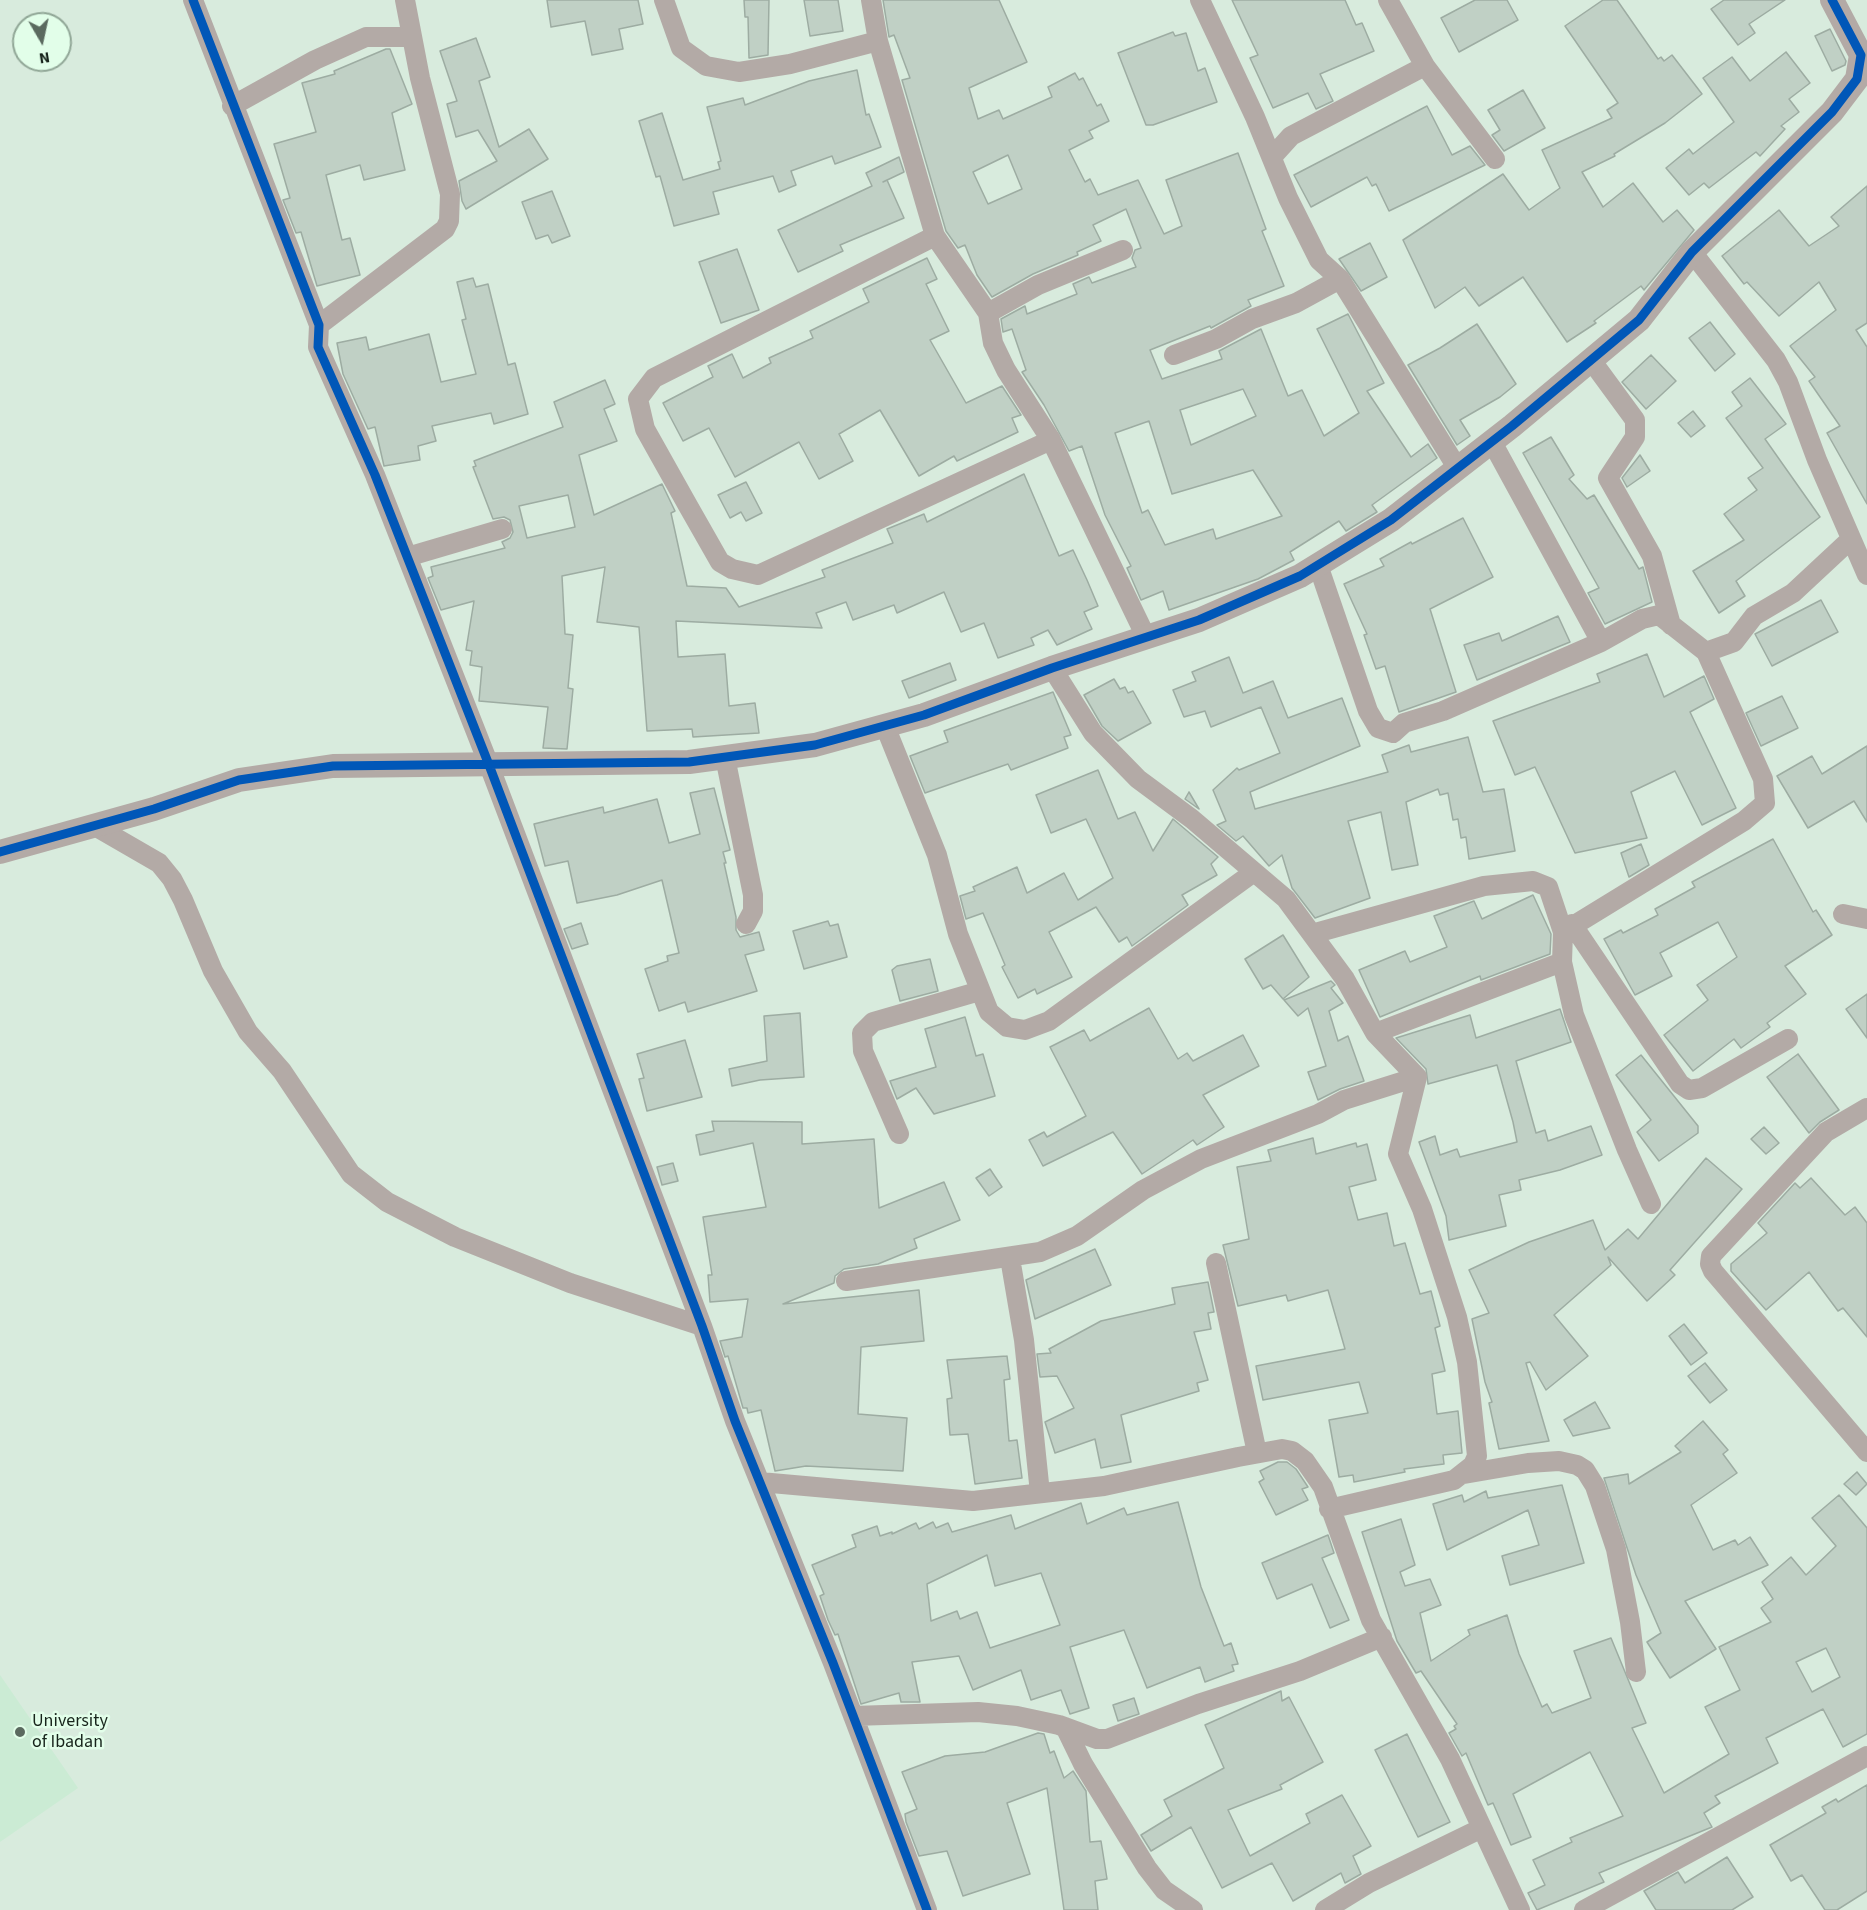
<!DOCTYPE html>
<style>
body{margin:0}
#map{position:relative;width:1867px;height:1910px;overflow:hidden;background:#d8ebdd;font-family:"Source Sans 3",sans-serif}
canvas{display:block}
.north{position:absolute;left:12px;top:12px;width:60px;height:60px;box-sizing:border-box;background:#e2fee9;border:2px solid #91a797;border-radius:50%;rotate:171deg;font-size:16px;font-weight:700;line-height:24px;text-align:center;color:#17241b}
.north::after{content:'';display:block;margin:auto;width:21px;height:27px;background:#5b6a5f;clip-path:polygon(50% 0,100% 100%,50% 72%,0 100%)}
</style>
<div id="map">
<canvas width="1867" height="1910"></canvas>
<div class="north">N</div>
</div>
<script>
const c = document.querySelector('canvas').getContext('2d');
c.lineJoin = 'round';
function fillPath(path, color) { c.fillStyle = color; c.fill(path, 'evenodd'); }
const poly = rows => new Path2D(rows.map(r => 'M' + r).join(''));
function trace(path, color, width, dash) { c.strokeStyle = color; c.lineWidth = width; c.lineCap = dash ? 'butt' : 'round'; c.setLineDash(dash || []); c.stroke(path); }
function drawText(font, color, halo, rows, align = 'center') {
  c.font = font + ' "Source Sans 3",sans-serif'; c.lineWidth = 5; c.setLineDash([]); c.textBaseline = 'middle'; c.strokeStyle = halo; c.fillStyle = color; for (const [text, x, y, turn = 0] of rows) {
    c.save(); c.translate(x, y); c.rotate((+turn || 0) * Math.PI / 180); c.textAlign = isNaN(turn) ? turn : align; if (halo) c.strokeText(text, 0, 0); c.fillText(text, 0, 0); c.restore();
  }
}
fillPath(poly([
 [0,1675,78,1788,0,1842]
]), '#cbebd4');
const building = poly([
 [547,0,638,0,643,24,619,29,623,49,592,55,585,21,551,27,547,0],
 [744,0,769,0,768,55,749,58,748,17,745,17,744,0],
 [804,0,838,0,843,31,810,36,804,0],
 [883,0,999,0,1027,62,969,88,978,119,999,110,1003,119,1052,97,1048,87,1075,73,1079,80,1083,78,1097,106,1101,104,1109,121,1089,131,1093,138,1069,150,1085,182,1090,179,1098,195,1138,180,1164,234,1182,226,1166,180,1238,153,1266,229,1262,231,1284,286,1248,300,1251,306,1211,328,1210,326,1150,350,1162,379,1222,359,1219,351,1261,329,1288,396,1302,390,1324,436,1359,413,1317,329,1348,314,1384,383,1367,391,1411,457,1428,444,1437,458,1372,505,1377,512,1346,531,1339,521,1290,552,1294,560,1258,579,1169,610,1163,591,1141,600,1127,568,1131,566,1105,515,1082,446,1069,451,1044,405,1022,372,1026,370,1012,329,1003,332,1001,319,1025,306,1027,314,1077,294,1073,284,1089,277,1092,283,1136,267,1132,258,1135,250,1141,248,1126,209,1093,225,1101,241,1077,252,1078,255,1033,274,992,297,977,275,965,245,958,248,946,231,902,80,910,78,894,35,889,37,883,0],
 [1008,155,1022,189,988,204,973,172,1008,155],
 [1243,389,1256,416,1191,445,1180,410,1243,389],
 [1149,421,1172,494,1253,470,1282,516,1216,539,1213,529,1165,545,1148,510,1142,513,1115,433,1149,421],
 [1232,0,1345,0,1356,25,1362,23,1374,51,1320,74,1333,101,1316,109,1308,93,1273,108,1250,58,1258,55,1232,0],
 [1475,0,1507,0,1518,20,1459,52,1441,18,1475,0],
 [1603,0,1617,0,1658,59,1661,57,1664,61,1672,55,1702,94,1665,123,1614,154,1615,156,1582,172,1603,207,1633,183,1663,222,1677,210,1694,230,1644,290,1641,286,1594,321,1596,323,1567,342,1523,277,1479,306,1465,287,1435,308,1403,240,1503,174,1529,210,1560,188,1542,150,1612,118,1607,110,1618,103,1565,26,1603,0],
 [1724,0,1785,0,1749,24,1755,33,1738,45,1711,9,1724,0],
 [1830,29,1846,61,1845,65,1832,71,1815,36,1830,29],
 [1173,32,1175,36,1186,33,1198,71,1205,68,1217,102,1153,125,1146,125,1118,53,1173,32],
 [476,38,490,77,479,81,499,147,529,129,548,159,466,209,462,201,459,181,497,161,478,130,456,137,447,104,457,101,440,51,476,38],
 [386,49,390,49,412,104,392,113,405,170,364,180,360,165,326,175,342,240,350,238,360,275,317,286,301,232,296,233,283,200,290,198,274,144,316,132,302,83,335,74,334,71,386,49],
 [1786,52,1810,83,1789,99,1799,112,1781,126,1785,129,1760,156,1756,152,1709,188,1704,183,1689,195,1666,168,1689,149,1693,154,1734,122,1703,78,1732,57,1750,81,1786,52],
 [857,70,866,115,869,114,881,147,835,164,832,156,791,171,796,185,779,192,773,176,713,192,719,214,674,226,660,176,656,177,639,121,662,113,683,180,720,169,718,162,721,161,707,107,743,98,745,105,809,81,857,70],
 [1523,90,1545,128,1504,151,1492,135,1500,130,1488,110,1523,90],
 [1427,106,1452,155,1470,146,1485,165,1389,211,1376,184,1372,186,1367,177,1311,207,1294,175,1427,106],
 [899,157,904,172,883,182,887,180,904,218,840,245,843,251,798,272,778,230,872,186,866,173,899,157],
 [1867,186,1867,323,1856,330,1867,347,1867,504,1827,433,1840,426,1809,381,1815,377,1790,346,1836,310,1819,282,1779,316,1747,282,1744,284,1722,256,1779,210,1809,246,1839,226,1831,217,1867,186],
 [552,191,570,236,552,243,548,235,536,239,522,202,552,191],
 [1370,243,1387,277,1361,291,1339,259,1370,243],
 [737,249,759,310,721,323,699,262,737,249],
 [927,258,937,279,926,284,949,331,930,340,966,403,1002,386,1021,415,1012,418,1018,432,957,461,954,456,919,476,880,410,839,434,853,461,819,479,799,442,735,477,709,428,683,441,663,403,713,377,708,366,732,354,743,378,771,363,769,358,813,338,810,331,869,302,863,289,927,258],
 [473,278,476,287,488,284,508,365,515,363,528,414,494,424,491,413,432,426,436,441,418,446,420,460,384,466,375,427,368,429,343,374,337,343,366,337,369,350,429,334,441,382,476,374,462,320,466,319,457,282,473,278],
 [1710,322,1735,354,1715,371,1689,338,1710,322],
 [1477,324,1516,384,1500,397,1460,420,1470,436,1457,445,1408,365,1440,348,1477,324],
 [1651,355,1676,381,1646,409,1622,382,1651,355],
 [1750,378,1786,424,1765,439,1820,517,1736,581,1745,596,1719,613,1693,571,1744,540,1724,514,1757,490,1748,478,1763,468,1726,418,1742,406,1732,392,1750,378],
 [605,380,615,404,604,409,617,441,579,455,594,515,662,484,675,511,671,513,687,586,726,588,739,607,825,577,822,570,893,543,887,529,924,514,927,522,1024,474,1059,556,1073,550,1087,580,1098,606,1084,612,1092,629,1057,645,1048,630,1031,638,1034,645,998,658,984,623,961,632,944,592,897,613,894,605,853,620,846,602,816,613,822,628,676,621,678,657,725,654,729,706,755,703,759,733,693,737,692,729,647,731,639,627,597,622,605,567,562,576,565,634,573,635,568,688,573,689,567,749,543,748,548,707,479,701,482,667,470,665,472,651,466,650,474,601,441,610,428,578,433,576,431,567,505,548,502,542,510,538,513,532,510,520,504,517,493,519,473,467,476,466,474,461,563,427,554,402,605,380],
 [568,495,575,527,527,538,519,506,568,495],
 [1693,411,1705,426,1691,437,1678,423,1693,411],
 [1551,437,1574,475,1569,479,1587,499,1594,495,1639,569,1643,567,1652,602,1605,624,1588,593,1599,588,1523,453,1551,437],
 [1640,455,1650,471,1627,487,1622,478,1640,455],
 [746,482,762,513,746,521,741,512,730,518,718,495,746,482],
 [1463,518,1493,577,1430,609,1456,692,1399,712,1385,666,1376,669,1364,635,1367,634,1344,584,1384,566,1380,559,1411,542,1412,544,1463,518],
 [1821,600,1838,632,1772,666,1755,634,1821,600],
 [1558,616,1570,642,1477,680,1464,645,1499,633,1502,641,1558,616],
 [1647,654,1664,697,1704,676,1714,699,1690,712,1736,808,1702,825,1675,771,1631,792,1647,838,1575,853,1535,767,1515,775,1493,721,1600,682,1597,674,1647,654],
 [1229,657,1243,693,1273,681,1288,718,1342,698,1360,746,1250,792,1255,809,1388,772,1382,755,1409,745,1411,752,1468,737,1483,792,1504,789,1515,851,1469,859,1466,837,1461,838,1458,819,1453,820,1448,793,1440,795,1438,789,1406,802,1418,865,1392,870,1381,812,1348,821,1370,898,1315,918,1292,888,1282,855,1269,866,1243,836,1236,841,1217,825,1226,821,1213,790,1237,768,1239,770,1280,753,1261,707,1211,727,1205,711,1184,717,1173,690,1196,681,1192,672,1229,657],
 [950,663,956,680,909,698,902,681,950,663],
 [1114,679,1120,689,1125,687,1128,693,1133,691,1151,723,1118,741,1102,726,1084,695,1114,679],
 [1053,692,1071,735,1064,737,1068,748,1011,770,1008,764,925,793,910,756,948,742,944,731,1053,692],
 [1782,696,1798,728,1761,746,1746,713,1782,696],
 [1867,746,1867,822,1854,801,1808,828,1777,776,1812,756,1822,774,1867,746],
 [1098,770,1118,819,1135,812,1153,851,1173,819,1218,857,1211,864,1217,875,1182,895,1188,905,1132,946,1127,937,1119,942,1096,907,1049,932,1072,977,1037,994,1035,989,1018,998,1002,967,1005,965,983,913,966,919,960,896,975,891,973,887,1017,867,1027,893,1064,873,1078,900,1113,878,1086,819,1051,833,1036,795,1098,770],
 [714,788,730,850,723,852,726,863,724,863,736,917,736,930,740,937,759,932,764,950,745,955,757,991,688,1012,685,1002,659,1011,645,969,668,961,667,956,679,953,662,880,617,895,577,903,568,861,545,866,534,824,603,807,604,813,657,799,669,843,700,834,690,793,714,788],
 [1189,792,1199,809,1185,799,1189,792],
 [1773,839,1813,912,1816,910,1832,935,1785,966,1806,994,1767,1023,1770,1027,1741,1048,1734,1039,1693,1071,1664,1035,1708,1000,1697,985,1737,957,1718,922,1660,953,1672,976,1635,995,1604,939,1621,930,1623,933,1658,915,1655,909,1695,887,1692,882,1773,839],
 [1641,844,1649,865,1629,877,1621,853,1641,844],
 [1533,895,1551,934,1550,954,1481,980,1480,976,1380,1017,1359,970,1405,951,1410,962,1447,947,1434,916,1474,901,1482,919,1533,895],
 [828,921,830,926,838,924,847,957,804,969,793,931,828,921],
 [581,923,588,944,572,949,564,929,581,923],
 [1283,935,1309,977,1283,999,1271,985,1263,989,1245,959,1283,935],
 [930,959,938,991,900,1001,892,970,897,966,930,959],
 [1331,981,1335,985,1331,988,1343,1003,1329,1011,1338,1041,1348,1036,1364,1081,1340,1089,1318,1100,1308,1072,1326,1066,1308,1008,1298,1016,1284,1000,1331,981],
 [1867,994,1867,1038,1846,1009,1867,994],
 [1149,1008,1178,1059,1187,1053,1193,1061,1243,1035,1259,1066,1203,1095,1224,1127,1197,1145,1193,1140,1142,1174,1113,1132,1043,1166,1029,1140,1044,1132,1047,1137,1086,1116,1050,1047,1084,1030,1090,1041,1149,1008],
 [1560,1009,1571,1042,1516,1061,1536,1133,1545,1130,1548,1141,1591,1126,1602,1155,1560,1170,1519,1180,1521,1190,1499,1195,1506,1226,1449,1240,1446,1216,1419,1142,1435,1136,1440,1155,1457,1149,1460,1157,1517,1142,1513,1122,1497,1065,1428,1084,1426,1069,1396,1038,1470,1015,1476,1038,1560,1009],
 [800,1013,804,1077,760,1080,732,1086,729,1069,767,1061,764,1016,800,1013],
 [965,1017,976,1056,983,1054,995,1096,934,1114,916,1088,897,1099,890,1081,936,1067,925,1029,965,1017],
 [685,1040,702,1097,647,1111,639,1079,644,1078,637,1054,685,1040],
 [1798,1054,1839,1110,1820,1122,1809,1133,1767,1077,1798,1054],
 [1641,1055,1698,1126,1698,1133,1659,1161,1637,1132,1651,1120,1616,1075,1641,1055],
 [712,1121,802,1122,802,1144,874,1139,879,1208,944,1182,960,1220,914,1239,917,1248,878,1264,844,1269,835,1276,834,1283,783,1304,919,1290,924,1341,861,1347,858,1414,907,1418,903,1471,806,1466,775,1471,761,1410,748,1413,747,1408,743,1408,728,1356,725,1357,720,1341,742,1337,748,1299,710,1302,708,1275,712,1275,703,1217,766,1207,753,1143,700,1155,696,1135,714,1131,712,1121],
 [1764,1127,1779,1143,1766,1154,1751,1139,1764,1127],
 [1313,1138,1316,1154,1356,1143,1357,1147,1367,1144,1376,1180,1349,1187,1358,1220,1387,1213,1394,1246,1405,1243,1420,1294,1431,1291,1440,1326,1435,1328,1445,1371,1432,1374,1437,1414,1458,1411,1462,1453,1443,1455,1444,1464,1404,1469,1405,1472,1354,1482,1353,1475,1339,1477,1329,1420,1368,1413,1359,1382,1263,1400,1256,1366,1345,1349,1328,1290,1288,1301,1286,1295,1238,1306,1223,1245,1249,1239,1237,1167,1271,1161,1268,1150,1313,1138],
 [1706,1158,1742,1189,1670,1270,1675,1275,1647,1301,1608,1257,1611,1265,1554,1315,1588,1356,1546,1390,1530,1362,1526,1363,1549,1441,1499,1449,1489,1403,1492,1402,1485,1382,1472,1319,1489,1313,1469,1270,1529,1242,1593,1220,1605,1250,1628,1229,1638,1239,1706,1158],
 [673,1163,678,1181,662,1185,657,1167,673,1163],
 [990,1169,1002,1187,989,1196,976,1178,990,1169],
 [1811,1178,1845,1215,1855,1207,1867,1223,1867,1337,1843,1308,1838,1311,1809,1272,1766,1310,1731,1271,1731,1264,1767,1233,1758,1223,1795,1183,1800,1188,1811,1178],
 [1095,1249,1111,1285,1035,1319,1026,1280,1095,1249],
 [1208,1282,1214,1312,1208,1313,1211,1329,1194,1332,1208,1380,1197,1383,1199,1391,1121,1415,1131,1462,1101,1468,1095,1439,1055,1453,1045,1422,1074,1408,1057,1376,1040,1377,1037,1354,1051,1353,1049,1349,1101,1321,1175,1304,1172,1288,1208,1282],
 [1684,1324,1707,1353,1691,1365,1669,1336,1684,1324],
 [1007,1356,1010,1379,1004,1380,1009,1441,1017,1440,1022,1478,975,1484,968,1434,950,1435,947,1399,952,1398,947,1360,1007,1356],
 [1705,1363,1727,1390,1710,1403,1688,1376,1705,1363],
 [1595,1402,1610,1428,1573,1436,1564,1420,1595,1402],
 [1703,1421,1728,1450,1723,1454,1737,1473,1691,1505,1713,1550,1735,1540,1738,1545,1750,1537,1768,1565,1685,1601,1716,1649,1670,1678,1647,1642,1661,1633,1636,1575,1604,1478,1628,1474,1629,1484,1681,1452,1675,1446,1703,1421],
 [1278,1462,1287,1462,1296,1469,1308,1487,1302,1489,1308,1500,1276,1515,1259,1482,1264,1479,1260,1471,1278,1462],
 [1857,1472,1867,1484,1856,1495,1844,1484,1857,1472],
 [1562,1485,1584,1563,1510,1585,1502,1556,1539,1545,1528,1510,1447,1550,1433,1504,1462,1495,1464,1502,1486,1491,1488,1498,1562,1485],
 [1839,1495,1867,1528,1867,1734,1843,1747,1823,1709,1766,1738,1778,1763,1715,1796,1720,1803,1704,1813,1712,1827,1599,1873,1604,1882,1537,1910,1528,1893,1545,1885,1533,1860,1572,1842,1570,1838,1623,1816,1590,1752,1513,1794,1531,1837,1511,1845,1493,1803,1488,1805,1466,1753,1462,1756,1449,1733,1456,1729,1454,1726,1457,1724,1421,1671,1416,1673,1397,1641,1362,1532,1401,1519,1415,1565,1400,1572,1405,1586,1430,1579,1441,1605,1420,1613,1431,1661,1470,1635,1468,1630,1507,1615,1519,1654,1542,1707,1547,1704,1552,1713,1591,1698,1574,1651,1611,1638,1646,1723,1632,1728,1664,1793,1729,1754,1705,1707,1740,1690,1719,1647,1771,1622,1761,1608,1773,1599,1762,1582,1791,1557,1806,1575,1836,1546,1812,1518,1839,1495],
 [1826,1648,1840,1677,1812,1692,1796,1662,1826,1648],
 [1178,1502,1201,1587,1224,1646,1231,1643,1238,1664,1232,1665,1234,1671,1205,1682,1200,1667,1147,1688,1124,1630,1070,1647,1089,1708,1070,1714,1061,1690,1031,1700,1021,1670,973,1690,959,1656,912,1662,920,1702,901,1702,899,1693,861,1704,838,1634,835,1635,828,1620,820,1596,824,1594,812,1565,856,1547,852,1535,877,1526,880,1536,892,1532,892,1534,916,1523,919,1529,933,1522,936,1528,948,1523,952,1532,1011,1515,1015,1529,1081,1503,1087,1524,1124,1508,1127,1515,1178,1502],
 [987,1555,995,1586,1041,1573,1060,1625,990,1648,977,1612,960,1619,957,1611,931,1621,927,1584,987,1555],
 [1328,1535,1334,1553,1322,1558,1349,1620,1330,1628,1312,1584,1277,1599,1262,1563,1328,1535],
 [1281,1691,1282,1701,1289,1697,1323,1762,1280,1785,1282,1789,1228,1810,1250,1856,1310,1823,1306,1814,1342,1795,1371,1846,1353,1856,1361,1874,1345,1883,1341,1873,1293,1901,1272,1863,1222,1888,1191,1827,1151,1851,1141,1835,1172,1816,1164,1800,1224,1768,1205,1725,1281,1691],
 [1134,1698,1139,1714,1118,1721,1113,1705,1134,1698],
 [1038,1733,1044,1734,1050,1753,1054,1751,1064,1778,1073,1771,1086,1791,1090,1842,1101,1841,1107,1879,1095,1881,1098,1910,1064,1910,1047,1788,1007,1803,1030,1874,963,1896,947,1851,919,1856,906,1822,905,1814,917,1809,902,1772,945,1756,985,1752,1038,1733],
 [1407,1734,1450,1822,1418,1837,1375,1750,1407,1734],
 [1867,1785,1867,1891,1837,1910,1825,1910,1802,1875,1791,1881,1770,1845,1826,1813,1822,1807,1836,1799,1838,1802,1867,1785],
 [1727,1857,1753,1897,1732,1910,1656,1910,1644,1891,1678,1872,1685,1883,1727,1857]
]);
fillPath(building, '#c0d0c5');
trace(building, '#9daca2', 1.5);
trace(poly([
 [193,0,319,325,318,347,375,475,489,765,702,1326,735,1421,833,1663,927,1910],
 [664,0,681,48,706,66,739,72,790,64,878,41,871,0],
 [1200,0,1255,117,1288,198,1319,260,1340,279,1458,469],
 [878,41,935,236,988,313,993,343,1006,370,1051,440,1146,637],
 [1425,66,1495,159],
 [232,106,315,60,366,37,412,37],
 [1272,157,1291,136,1425,66,1388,0],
 [935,236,654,378,638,399,645,429,687,504,720,562,732,569,758,575,1051,440],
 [1692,252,1776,360,1788,382,1817,460,1867,575],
 [988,313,1038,285,1123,250],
 [319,325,445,229,449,221,450,194,420,78,405,0],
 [1174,355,1216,339,1252,319,1296,303,1340,279],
 [1591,360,1635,420,1635,437,1608,478,1652,556,1671,625],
 [407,557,502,529],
 [1318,565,1368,711,1378,728,1393,733,1404,723,1443,711,1601,642,1492,442],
 [1706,652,1734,642,1754,616,1793,593,1851,539],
 [1052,668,1093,733,1138,779,1192,819,1286,899,1345,979,1375,1033,1417,1077,1398,1154,1422,1209,1457,1317,1467,1362,1477,1456,1473,1465,1454,1480,1329,1509],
 [885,726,937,855,958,934,989,1012,1007,1027,1025,1030,1049,1021,1254,872],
 [725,757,753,895,753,911,746,924],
 [95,826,159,863,172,879,183,900,213,971,248,1032,282,1071,351,1174,387,1202,455,1237,570,1283,702,1326],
 [1843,914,1867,919],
 [1572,924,1680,1084,1689,1090,1702,1088,1788,1039],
 [1563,932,1744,821,1765,803,1763,779,1706,652,1659,615,1642,619,1601,642],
 [1312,934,1484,886,1533,881,1548,887,1563,932,1562,962,1375,1033],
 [1562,962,1574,1015,1627,1150,1651,1204],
 [1867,1108,1826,1132,1711,1256,1710,1264,1713,1271,1867,1452],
 [899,1134,863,1051,862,1033,873,1022,980,991],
 [1010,1258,1024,1340,1040,1493],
 [1216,1263,1257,1453],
 [846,1281,1040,1252,1077,1236,1143,1190,1201,1159,1318,1114,1344,1100,1417,1077],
 [1464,1474,1528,1463,1559,1461,1577,1465,1585,1470,1595,1486,1616,1549,1630,1622,1636,1672],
 [760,1482,973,1501,1104,1486,1238,1457,1282,1449,1292,1451,1305,1461,1323,1487,1371,1620,1450,1759,1520,1910],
 [853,1716,978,1712,1017,1716,1059,1725,1097,1739,1107,1739,1198,1704,1300,1671,1382,1637],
 [1065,1727,1083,1764,1147,1868,1164,1890,1193,1910],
 [1325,1910,1369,1883,1482,1828],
 [1584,1910,1867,1756]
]), '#b3aaa6', 20);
trace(poly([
 [0,852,154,809,239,780,333,766,689,762,815,745,924,715,1052,668,1199,620,1300,576,1391,520,1512,426,1639,320,1692,252,1832,112,1857,79,1861,55,1832,0]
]), '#b3aaa6', 24);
trace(poly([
 [193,0,319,325,318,347,375,475,489,765,702,1326,735,1421,833,1663,927,1910],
 [0,852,154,809,239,780,333,766,689,762,815,745,924,715,1052,668,1199,620,1300,576,1391,520,1512,426,1639,320,1692,252,1832,112,1857,79,1861,55,1832,0]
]), '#0057b8', 9);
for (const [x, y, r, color] of [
 [20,1732,6,"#5b6a5f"]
]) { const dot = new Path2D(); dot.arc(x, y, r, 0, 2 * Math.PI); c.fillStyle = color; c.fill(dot); trace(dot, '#e2fee9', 2); }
drawText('18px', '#17241b', '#e2fee9', [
 ["University",32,1722],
 ["of Ibadan",32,1743]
], 'left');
</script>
